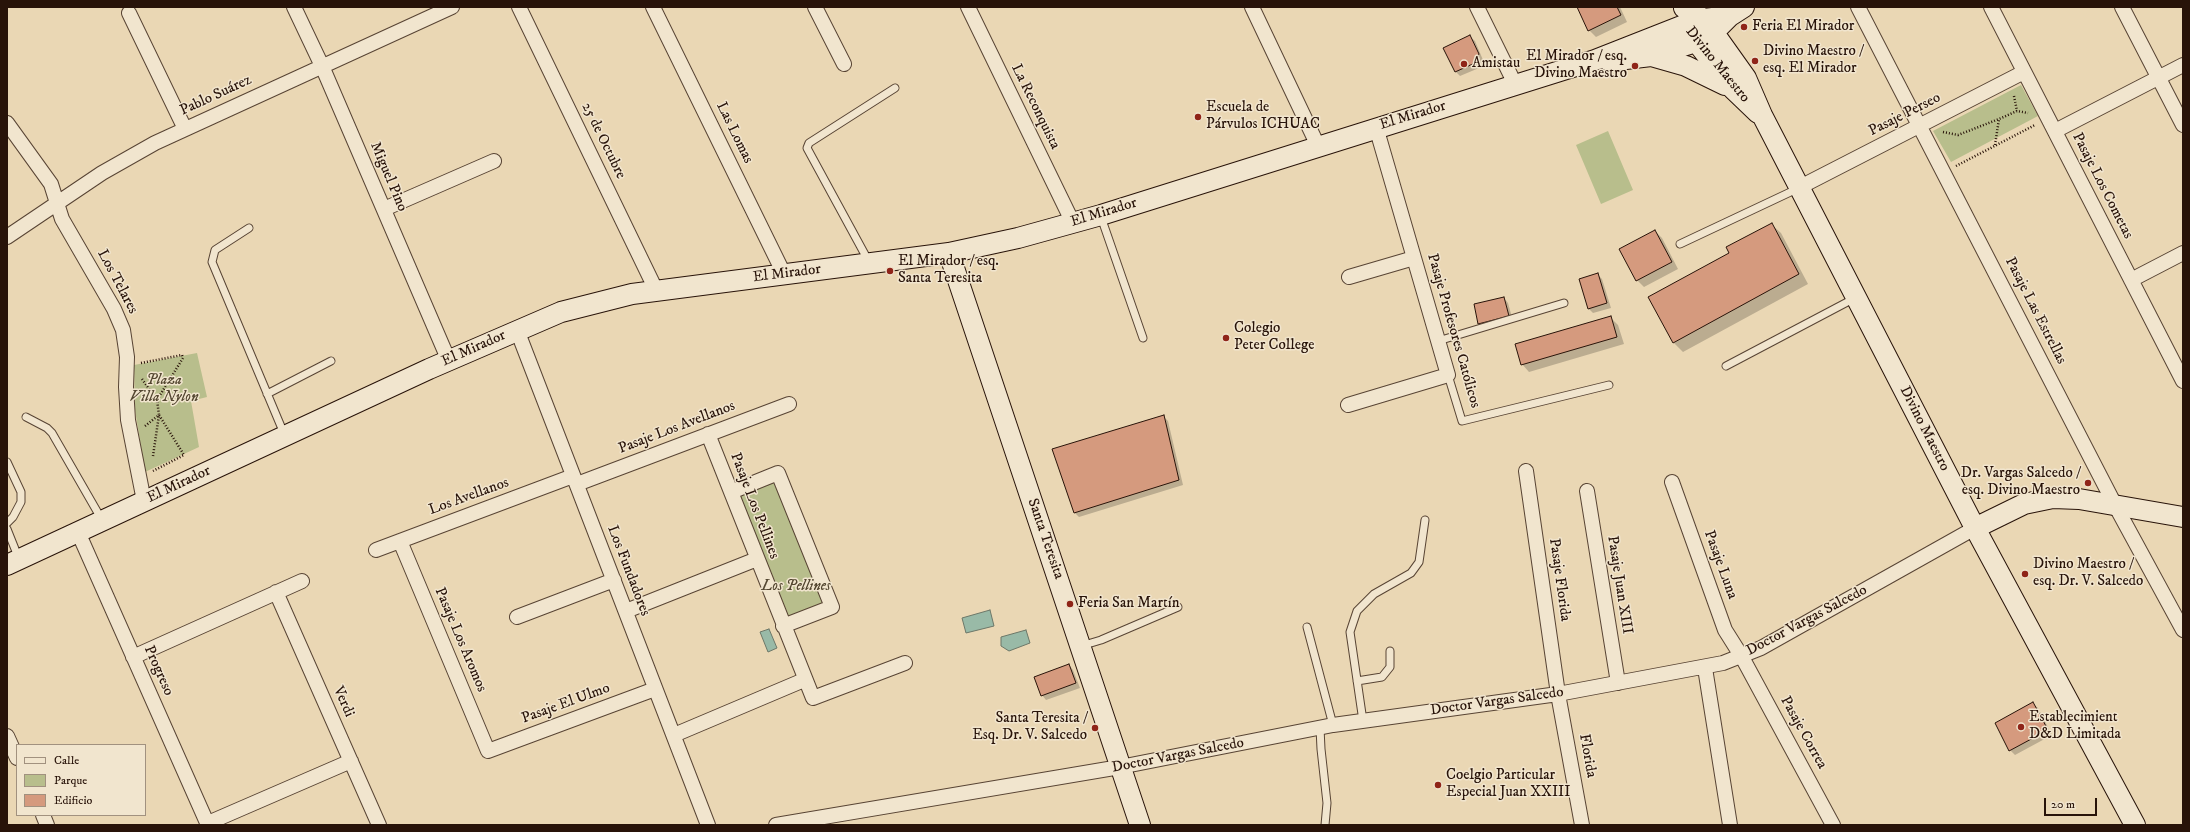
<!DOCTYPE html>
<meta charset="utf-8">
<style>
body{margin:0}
#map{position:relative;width:2190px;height:832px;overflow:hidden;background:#ead7b4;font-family:"IM FELL DW Pica",serif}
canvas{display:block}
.frame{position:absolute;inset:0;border:8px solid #281309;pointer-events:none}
.legend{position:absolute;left:16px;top:744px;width:130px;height:72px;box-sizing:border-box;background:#f1e5ce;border:1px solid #a1917f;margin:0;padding:5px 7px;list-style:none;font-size:12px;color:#281309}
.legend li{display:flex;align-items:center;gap:8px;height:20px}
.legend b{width:20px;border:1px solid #a1917f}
.scale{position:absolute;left:2044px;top:798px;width:53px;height:18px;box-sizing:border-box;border:2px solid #281309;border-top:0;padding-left:5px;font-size:12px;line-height:14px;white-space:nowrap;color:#281309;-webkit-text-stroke:3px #f1e5ce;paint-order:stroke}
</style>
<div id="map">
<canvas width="2190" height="832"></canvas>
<div class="frame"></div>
<ul class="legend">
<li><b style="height:5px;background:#f1e5ce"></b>Calle</li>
<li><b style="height:11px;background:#b8be8c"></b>Parque</li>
<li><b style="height:11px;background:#d59a7e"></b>Edificio</li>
</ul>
<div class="scale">20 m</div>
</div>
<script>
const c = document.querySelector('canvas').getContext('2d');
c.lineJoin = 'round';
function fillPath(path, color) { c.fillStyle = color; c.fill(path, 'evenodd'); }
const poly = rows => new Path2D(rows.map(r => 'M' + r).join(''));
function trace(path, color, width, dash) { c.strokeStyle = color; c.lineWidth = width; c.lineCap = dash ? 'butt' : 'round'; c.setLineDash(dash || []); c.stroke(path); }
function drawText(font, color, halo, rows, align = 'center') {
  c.font = font + ' "IM FELL DW Pica",serif'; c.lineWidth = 3; c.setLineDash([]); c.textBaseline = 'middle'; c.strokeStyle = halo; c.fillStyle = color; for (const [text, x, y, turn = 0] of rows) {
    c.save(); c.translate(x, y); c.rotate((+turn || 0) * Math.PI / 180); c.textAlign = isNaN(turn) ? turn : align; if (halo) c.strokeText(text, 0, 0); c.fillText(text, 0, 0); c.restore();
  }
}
fillPath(poly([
 [2021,85,2038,116,1951,162,1933,131],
 [1608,131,1633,190,1601,204,1576,145],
 [197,353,207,397,191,401,199,447,145,472,135,410,134,365],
 [778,475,830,606,784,624,732,493]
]), '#b8be8c');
const water = poly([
 [990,610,994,626,966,633,962,618,990,610],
 [769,629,777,648,768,652,760,632,769,629],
 [1026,630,1030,643,1009,651,1001,646,1001,637,1026,630]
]);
fillPath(water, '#99baa7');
trace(water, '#6c7768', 1);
fillPath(poly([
 [1578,7,1620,7,1627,22,1596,37,1589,30],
 [1470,37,1475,41,1483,60,1479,68,1460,76,1456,72],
 [1771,224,1781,233,1808,284,1683,352,1673,342,1731,253],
 [1655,231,1662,238,1678,269,1644,287,1637,280],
 [1598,275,1602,279,1611,308,1593,313,1589,309],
 [1504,298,1508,303,1513,321,1484,328,1479,323],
 [1611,318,1618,325,1624,344,1529,372,1522,364],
 [1164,417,1168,421,1183,485,1079,517,1074,512],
 [1069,665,1073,670,1080,688,1046,700,1042,695],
 [2033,704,2038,708,2052,735,2015,755,2010,750]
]), '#0003');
const building = poly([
 [1577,7,1617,7,1621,15,1588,31,1577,7],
 [1470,35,1479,54,1475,63,1455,72,1443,48,1470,35],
 [1772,223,1799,274,1673,343,1648,297,1729,253,1726,247,1772,223],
 [1655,230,1672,262,1636,281,1619,249,1655,230],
 [1598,273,1607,303,1588,309,1579,279,1598,273],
 [1504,297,1509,316,1478,324,1474,304,1504,297],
 [1611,316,1617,337,1521,365,1515,344,1611,316],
 [1164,415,1179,480,1074,513,1052,449,1164,415],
 [1069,664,1076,683,1041,696,1034,677,1069,664],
 [2033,702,2048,730,2009,751,1995,723,2033,702]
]);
fillPath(building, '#d59a7e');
trace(building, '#281309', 1);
const lane = poly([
 [1101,217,1143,338],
 [249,228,215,250,212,262,285,436],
 [1680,244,1799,188],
 [869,262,807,148,809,143,895,88],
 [1438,341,1564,303],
 [1726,366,1855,298],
 [1448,375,1462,421,1609,385],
 [267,394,331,361],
 [26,417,47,428,52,433,102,520],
 [7,462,21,492,21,502,13,517,7,523],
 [7,529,19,559],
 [1307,627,1333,725],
 [1081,646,1101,640,1178,607],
 [1357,681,1382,677,1390,667,1390,651],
 [1363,721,1350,632,1357,611,1374,594,1411,573,1419,562,1425,520],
 [1320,728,1321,749,1327,803,1325,825]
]);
const street = poly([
 [294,7,322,66,449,361],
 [519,7,656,290],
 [653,7,784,274],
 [815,7,844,64],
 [968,7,1073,223],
 [1252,7,1318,146],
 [1477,7,1515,84],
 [1858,7,2115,505,2183,630],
 [1991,7,2183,381],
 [2122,7,2183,125],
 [129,13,185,129],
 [7,123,51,184,62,219,114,309,123,330,127,357,126,387,128,420,144,501],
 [2055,131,2183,65],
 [1800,187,2024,72],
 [384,209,494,161],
 [7,237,102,173,155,143,452,7],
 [1349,277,1414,258],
 [2131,280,2183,253],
 [517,330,708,825],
 [1348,405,1448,375,1376,127],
 [708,434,813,698,905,663],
 [1526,471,1558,694,1582,825],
 [1672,482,1725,630,1742,657,1833,825],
 [577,484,789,404],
 [1587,491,1618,683],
 [731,492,778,473,832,607,783,626],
 [78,532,208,825],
 [400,541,488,751,655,689],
 [376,550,573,476],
 [276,592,379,825],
 [626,611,757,559],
 [517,617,614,580],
 [133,657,302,581],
 [1705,668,1730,825],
 [674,735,804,680],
 [7,736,17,758],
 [43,815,47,825],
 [208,823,351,761],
 [776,825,1120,767,1333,725,1558,694,1723,663,1761,648,1975,528]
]);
const secondary = poly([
 [1684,8,1704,19,1746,78,1762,115,1975,528,2135,825],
 [1688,31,1733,89,1758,113],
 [1651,56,1686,66,1725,85],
 [1609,61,1651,56,1696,42,1714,32,1730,16,1744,7],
 [949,253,1140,825],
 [1975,528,2024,504,2053,498,2079,499,2183,517],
 [7,565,429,369,561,312,632,294,949,253,1018,238,1101,215,1595,60,1684,25,1704,19,1730,16]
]);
trace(lane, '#584434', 9);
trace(street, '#584434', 16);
trace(secondary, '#281309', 22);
trace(poly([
 [2014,96,2017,111],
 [1943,132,1958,135,1999,119],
 [1995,145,1999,119,2017,111,2028,113],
 [1956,166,2035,125],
 [141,363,182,355,183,358,157,400,159,415,153,456],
 [142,379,157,400],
 [145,426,159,415,184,455,153,471]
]), '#281309', 2.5, [1, 2]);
trace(lane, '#f1e5ce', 7);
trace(street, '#f1e5ce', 14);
trace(secondary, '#f1e5ce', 20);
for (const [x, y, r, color] of [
 [1744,27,4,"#8f2418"],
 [1755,61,4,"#8f2418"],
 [1464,64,4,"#8f2418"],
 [1635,66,4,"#8f2418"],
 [1198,117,4,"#8f2418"],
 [890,271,4,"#8f2418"],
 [1226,338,4,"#8f2418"],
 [2088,483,4,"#8f2418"],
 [2025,574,4,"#8f2418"],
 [1070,604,4,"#8f2418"],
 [2021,727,4,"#8f2418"],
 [1095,728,4,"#8f2418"],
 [1438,785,4,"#8f2418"]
]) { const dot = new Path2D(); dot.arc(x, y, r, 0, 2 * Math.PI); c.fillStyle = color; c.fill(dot); trace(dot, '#f1e5ce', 1.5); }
drawText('15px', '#281309', '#f1e5ce', [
 ["Feria El Mirador",1752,27],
 ["Divino Maestro /",1763,52],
 ["esq. El Mirador",1763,69],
 ["El Mirador / esq.",1627,57,"right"],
 ["Divino Maestro",1627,74,"right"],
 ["Amistau",1472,64],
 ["Escuela de",1206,108],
 ["Párvulos ICHUAC",1206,125],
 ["El Mirador / esq.",898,262],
 ["Santa Teresita",898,279],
 ["Colegio",1234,329],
 ["Peter College",1234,346],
 ["Dr. Vargas Salcedo /",2080,474,"right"],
 ["esq. Divino Maestro",2080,491,"right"],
 ["Divino Maestro /",2033,565],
 ["esq. Dr. V. Salcedo",2033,582],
 ["Feria San Martín",1078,604],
 ["Establecimient",2029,718],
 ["D&D Limitada",2029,735],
 ["Santa Teresita /",1087,719,"right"],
 ["Esq. Dr. V. Salcedo",1087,736,"right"],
 ["Coelgio Particular",1446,776],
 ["Especial Juan XXIII",1446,793]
], 'left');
drawText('15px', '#281309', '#f1e5ce', [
 ["Divino Maestro",1717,65,51],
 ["Pablo Suárez",216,96,-25],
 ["La Reconquista",1035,107,64],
 ["Pasaje Perseo",1905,115,-27],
 ["El Mirador",1413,116,-17],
 ["Las Lomas",734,133,64],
 ["25 de Octubre",603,141,64],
 ["Miguel Pino",388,177,67],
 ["Pasaje Los Cometas",2102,186,63],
 ["El Mirador",1104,213,-17],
 ["El Mirador",787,274,-7],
 ["Los Telares",117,282,62],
 ["Pasaje Las Estrellas",2035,311,63],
 ["Pasaje Profesores Católicos",1453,331,74],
 ["El Mirador",474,349,-24],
 ["Pasaje Los Avellanos",677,428,-21],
 ["Divino Maestro",1924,429,63],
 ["El Mirador",179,485,-25],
 ["Los Avellanos",469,497,-20],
 ["Pasaje Los Pellines",754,506,69],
 ["Santa Teresita",1045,539,71],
 ["Pasaje Luna",1720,565,70],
 ["Los Fundadores",628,571,69],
 ["Pasaje Florida",1559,580,82],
 ["Pasaje Juan XIII",1619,585,81],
 ["Doctor Vargas Salcedo",1807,621,-28],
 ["Pasaje Los Aromos",460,640,67],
 ["Progreso",158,671,66],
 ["Verdi",343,702,66],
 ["Doctor Vargas Salcedo",1497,702,-8],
 ["Pasaje El Ulmo",566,704,-20],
 ["Pasaje Correa",1803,733,61],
 ["Doctor Vargas Salcedo",1178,756,-11],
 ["Florida",1587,756,80]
]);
drawText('italic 15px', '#534630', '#f1e5ce', [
 ["Plaza",164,381],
 ["Villa Nylon",164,398],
 ["Los Pellines",796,587]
]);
</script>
